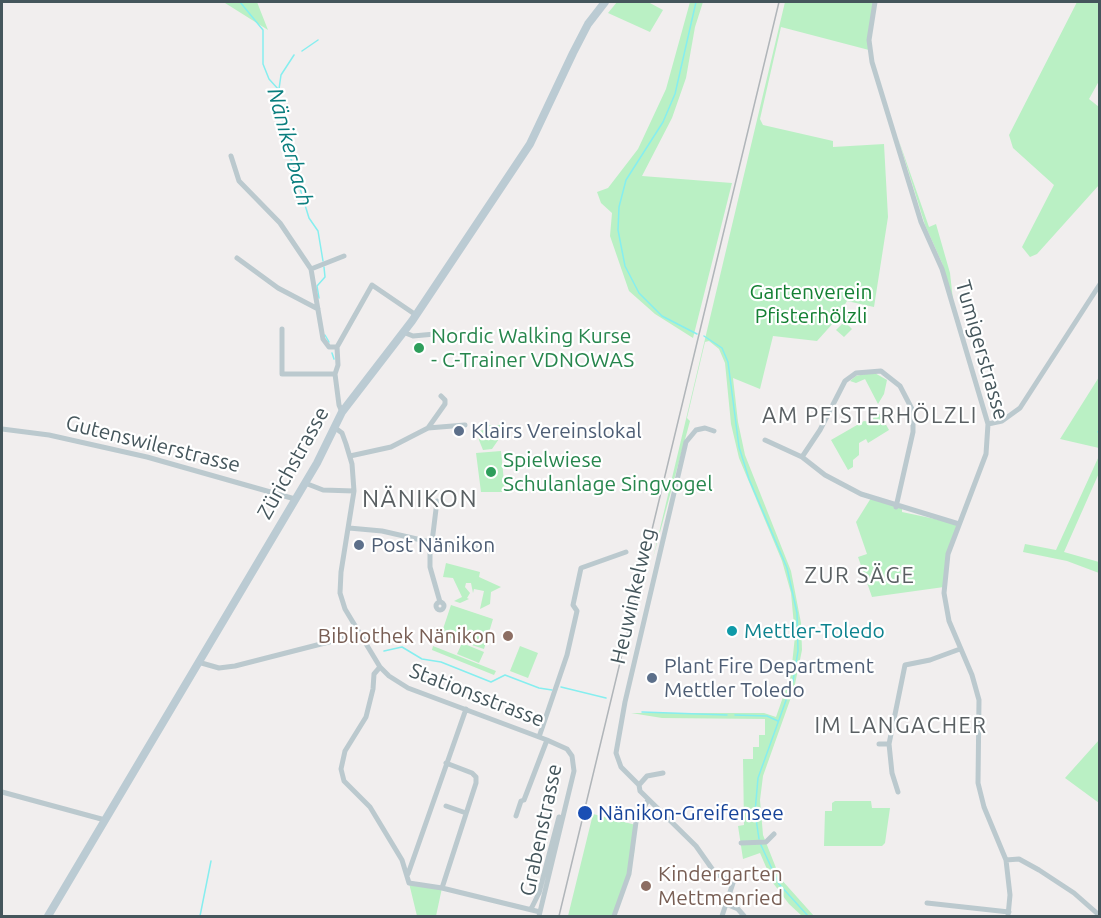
<!DOCTYPE html>
<meta charset="utf-8">
<style>
body{margin:0}
#map{position:relative;width:1101px;height:918px;overflow:hidden;background:#f1eeee;font-family:Ubuntu,sans-serif}
canvas{display:block}
.frame{position:absolute;inset:0;border:3px solid #45565c;pointer-events:none}
</style>
<div id="map">
<canvas width="1101" height="918"></canvas>
<div class="frame"></div>
</div>
<script>
const c = document.querySelector('canvas').getContext('2d');
c.lineJoin = 'round';
function fillPath(path, color) { c.fillStyle = color; c.fill(path, 'evenodd'); }
const poly = rows => new Path2D(rows.map(r => 'M' + r).join(''));
function trace(path, color, width, dash) { c.strokeStyle = color; c.lineWidth = width; c.lineCap = dash ? 'butt' : 'round'; c.setLineDash(dash || []); c.stroke(path); }
function drawText(font, color, halo, rows, align = 'center') {
  c.font = font + ' Ubuntu,sans-serif'; c.lineWidth = 4.5; c.setLineDash([]); c.textBaseline = 'middle'; c.strokeStyle = halo; c.fillStyle = color; for (const [text, x, y, turn = 0] of rows) {
    c.save(); c.translate(x, y); c.rotate((+turn || 0) * Math.PI / 180); c.textAlign = isNaN(turn) ? turn : align; if (halo) c.strokeText(text, 0, 0); c.fillText(text, 0, 0); c.restore();
  }
}
fillPath(poly([
 [218,2,257,2,268,30,225,3],
 [617,2,648,2,663,10,650,32,608,13],
 [690,2,703,2,695,27,686,78,672,118,642,176,732,183,693,338,655,314,629,291,610,236,612,213,601,203,597,192,608,188,638,149,666,89],
 [785,2,875,2,869,50,781,27,760,119,763,125,833,141,833,147,884,144,888,217,874,307,847,301,835,321,817,341,773,336,760,389,733,378,738,422,745,455,791,571,801,623,802,650,794,689,763,776,760,800,763,835,780,878,814,916,802,916,789,904,773,883,760,853,743,859,738,826,744,825,743,759,753,759,753,747,759,747,759,735,765,735,765,719,662,718,631,713,764,713,776,717,791,674,795,636,791,593,782,561,739,458,731,424,725,363,719,349,709,341,705,342,687,418,690,421,653,558],
 [1077,2,1099,2,1099,81,1089,99,1099,107,1099,185,1037,254,1030,257,1022,247,1054,185,1013,148,1009,135],
 [898,138,929,227,936,224,950,273,953,300,942,263,925,225],
 [864,308,867,318,848,325,852,329,844,337,836,330,844,322,848,324,845,315],
 [873,372,887,380,884,394,878,404,865,379,856,383,850,381,856,376],
 [1099,377,1099,448,1060,439],
 [880,414,889,430,868,443,866,439,859,443,859,455,853,460,853,467,848,470,831,440,864,421,872,422,874,416],
 [484,425,501,425,501,436,492,449,483,450,479,440,478,431,484,430],
 [501,451,505,492,481,492,476,453],
 [1099,456,1099,473,1064,552,1099,562,1099,573,1067,561,1023,552,1025,544,1056,550],
 [871,498,902,508,902,512,959,524,948,554,944,587,872,597,858,557,867,554,856,522],
 [446,563,480,572,479,577,501,587,491,592,490,604,480,609,484,591,474,589,473,593,471,583,466,583,465,587,470,593,467,598,469,599,460,603,454,601,462,597,453,578,443,577],
 [451,605,493,619,484,649,441,635],
 [462,643,484,652,479,663,457,654],
 [433,646,496,671,494,675,432,650],
 [520,646,538,653,528,678,510,671],
 [1099,740,1099,803,1065,778],
 [835,801,871,801,872,808,890,808,885,843,882,846,824,846,825,811,832,811,832,803],
 [593,814,636,825,634,854,614,916,568,916],
 [409,883,442,888,436,916,417,916]
]), '#baf0c4');
trace(poly([
 [240,2,263,30,263,64,269,79,279,90,284,136,309,218,318,231,323,261],
 [696,2,675,94,663,122,626,180,619,207,618,230,625,266,639,293,662,316,697,334],
 [302,51,318,40],
 [279,89,281,75,294,55],
 [319,298,317,286,325,277,324,267],
 [325,335,329,342],
 [704,336,722,348,728,362,739,447,749,479,787,568,797,613,798,651,793,681,758,778,755,812,759,839],
 [332,353,334,359],
 [1098,432,1100,429],
 [384,651,402,647,422,659,441,662,491,682,505,675,539,688,552,690],
 [561,687,606,698],
 [642,712,727,715],
 [735,715,767,716,778,721],
 [760,843,779,884,808,916],
 [200,916,211,861]
]), '#86eeef', 1.5);
trace(poly([
 [875,2,869,40,872,62,921,222,942,269,988,424,986,454,948,554,944,593,949,621,972,675,979,700,978,783,984,807,1006,860,1010,895,1008,916],
 [231,156,239,181,280,223,311,269,323,339,329,347,337,347],
 [237,258,278,288,318,309],
 [311,269,344,256],
 [282,329,282,374,335,374],
 [403,332,413,336,435,334],
 [342,412,339,405,335,374,338,365,337,347,372,285,416,315],
 [988,424,1002,421,1020,408,1100,284],
 [334,427,342,433,346,444,352,464,354,491,341,572,340,593,345,609,380,667,389,676,408,688,547,740,567,749,572,756,574,771,539,916],
 [428,428,445,404,445,400,441,396],
 [2,429,49,435,147,457,295,499],
 [765,440,802,457,825,475,861,494,959,524],
 [350,456,391,447,428,428,465,425],
 [802,457,820,430,845,381,856,373,881,371,900,386,913,411,913,432,896,507],
 [305,483,323,490,354,491],
 [349,528,382,531,430,542,492,550],
 [430,542,430,567,440,602],
 [432,542,437,501],
 '436 606a4 4 0 1 1 8 0a4 4 0 1 1-8 0Z',
 [198,662,219,668,235,666,360,634],
 [380,667,374,674,373,689,366,717,345,751,341,769,344,781,370,807,402,860,409,883,442,888,540,912],
 [539,737,567,655,577,611,573,605,581,568,626,552],
 [879,744,889,744],
 [663,773,647,776,639,785,640,791,696,846,715,873,733,883,722,916],
 [639,785,621,767,616,753,625,702,686,442,696,430,705,428,714,431],
 [2,792,105,820],
 [898,792,892,773,889,744,905,665,930,660,960,649],
 [446,806,466,813],
 [516,816,521,801,524,800,547,740],
 [741,843,766,842,774,834],
 [1006,860,1019,859,1039,870,1074,893,1100,916],
 [408,874,466,709],
 [442,888,476,783,476,777,472,773,446,763],
 [927,903,1009,912],
 [726,904,738,909,744,916],
 [531,909,539,893,559,817],
 [614,916,629,874,636,822,648,800]
]), '#bbc9ce', 5);
trace(poly([
 [48,916,317,463,342,412,412,321,530,144,573,53,588,24,605,2]
]), '#bbcbd3', 8);
trace(poly([
 [559,916,779,2]
]), '#b0b5b9', 1.5);
for (const [x, y, r, color] of [
 [419,348,6,"#2e9e5b"],
 [459,431,6,"#5c6f8a"],
 [491,472,6,"#2e9e5b"],
 [359,545,6,"#5c6f8a"],
 [732,631,6,"#0f9aa8"],
 [508,636,6,"#8d6e63"],
 [652,678,6,"#5c6f8a"],
 [585,813,8,"#1a4fb4"],
 [646,886,6,"#8d6e63"]
]) { const dot = new Path2D(); dot.arc(x, y, r, 0, 2 * Math.PI); c.fillStyle = color; c.fill(dot); trace(dot, '#fff', 2); }
drawText('21px', '#148033', '#fff', [
 ["Gartenverein",811,292],
 ["Pfisterhölzli",811,316]
]);
drawText('21px', '#27864d', '#fff', [
 ["Nordic Walking Kurse",431,336],
 ["- C-Trainer VDNOWAS",431,360],
 ["Spielwiese",503,460],
 ["Schulanlage Singvogel",503,484]
], 'left');
drawText('21px', '#45565c', '#fff', [
 ["Tumigerstrasse",982,350,74],
 ["Gutenswilerstrasse",153,444,14],
 ["Zürichstrasse",293,463,-61],
 ["Heuwinkelweg",633,596,-77],
 ["Stationsstrasse",477,695,21],
 ["Grabenstrasse",541,830,-78]
]);
drawText('21px', '#4e5e75', '#fff', [
 ["Klairs Vereinslokal",471,431],
 ["Post Nänikon",371,545],
 ["Plant Fire Department",664,666],
 ["Mettler Toledo",664,690]
], 'left');
drawText('21px', '#0d838f', '#fff', [
 ["Mettler-Toledo",744,631]
], 'left');
drawText('21px', '#785e54', '#fff', [
 ["Bibliothek Nänikon",496,636],
 ["Kindergarten",658,874,"left"],
 ["Mettmenried",658,898,"left"]
], 'right');
drawText('21px', '#164399', '#fff', [
 ["Nänikon-Greifensee",598,813]
], 'left');
drawText('italic 22px', '#0a7e7e', '#fff', [
 ["Nänikerbach",290,147,75]
]);
c.letterSpacing = '1.5px';
drawText('22px', '#5a6063', '#fff', [
 ["AM PFISTERHÖLZLI",870,416],
 ["ZUR SÄGE",860,576],
 ["IM LANGACHER",901,726]
]);
c.letterSpacing = '0px';
c.letterSpacing = '1.5px';
drawText('24px', '#5a6063', '#fff', [
 ["NÄNIKON",420,499]
]);
c.letterSpacing = '0px';
</script>
